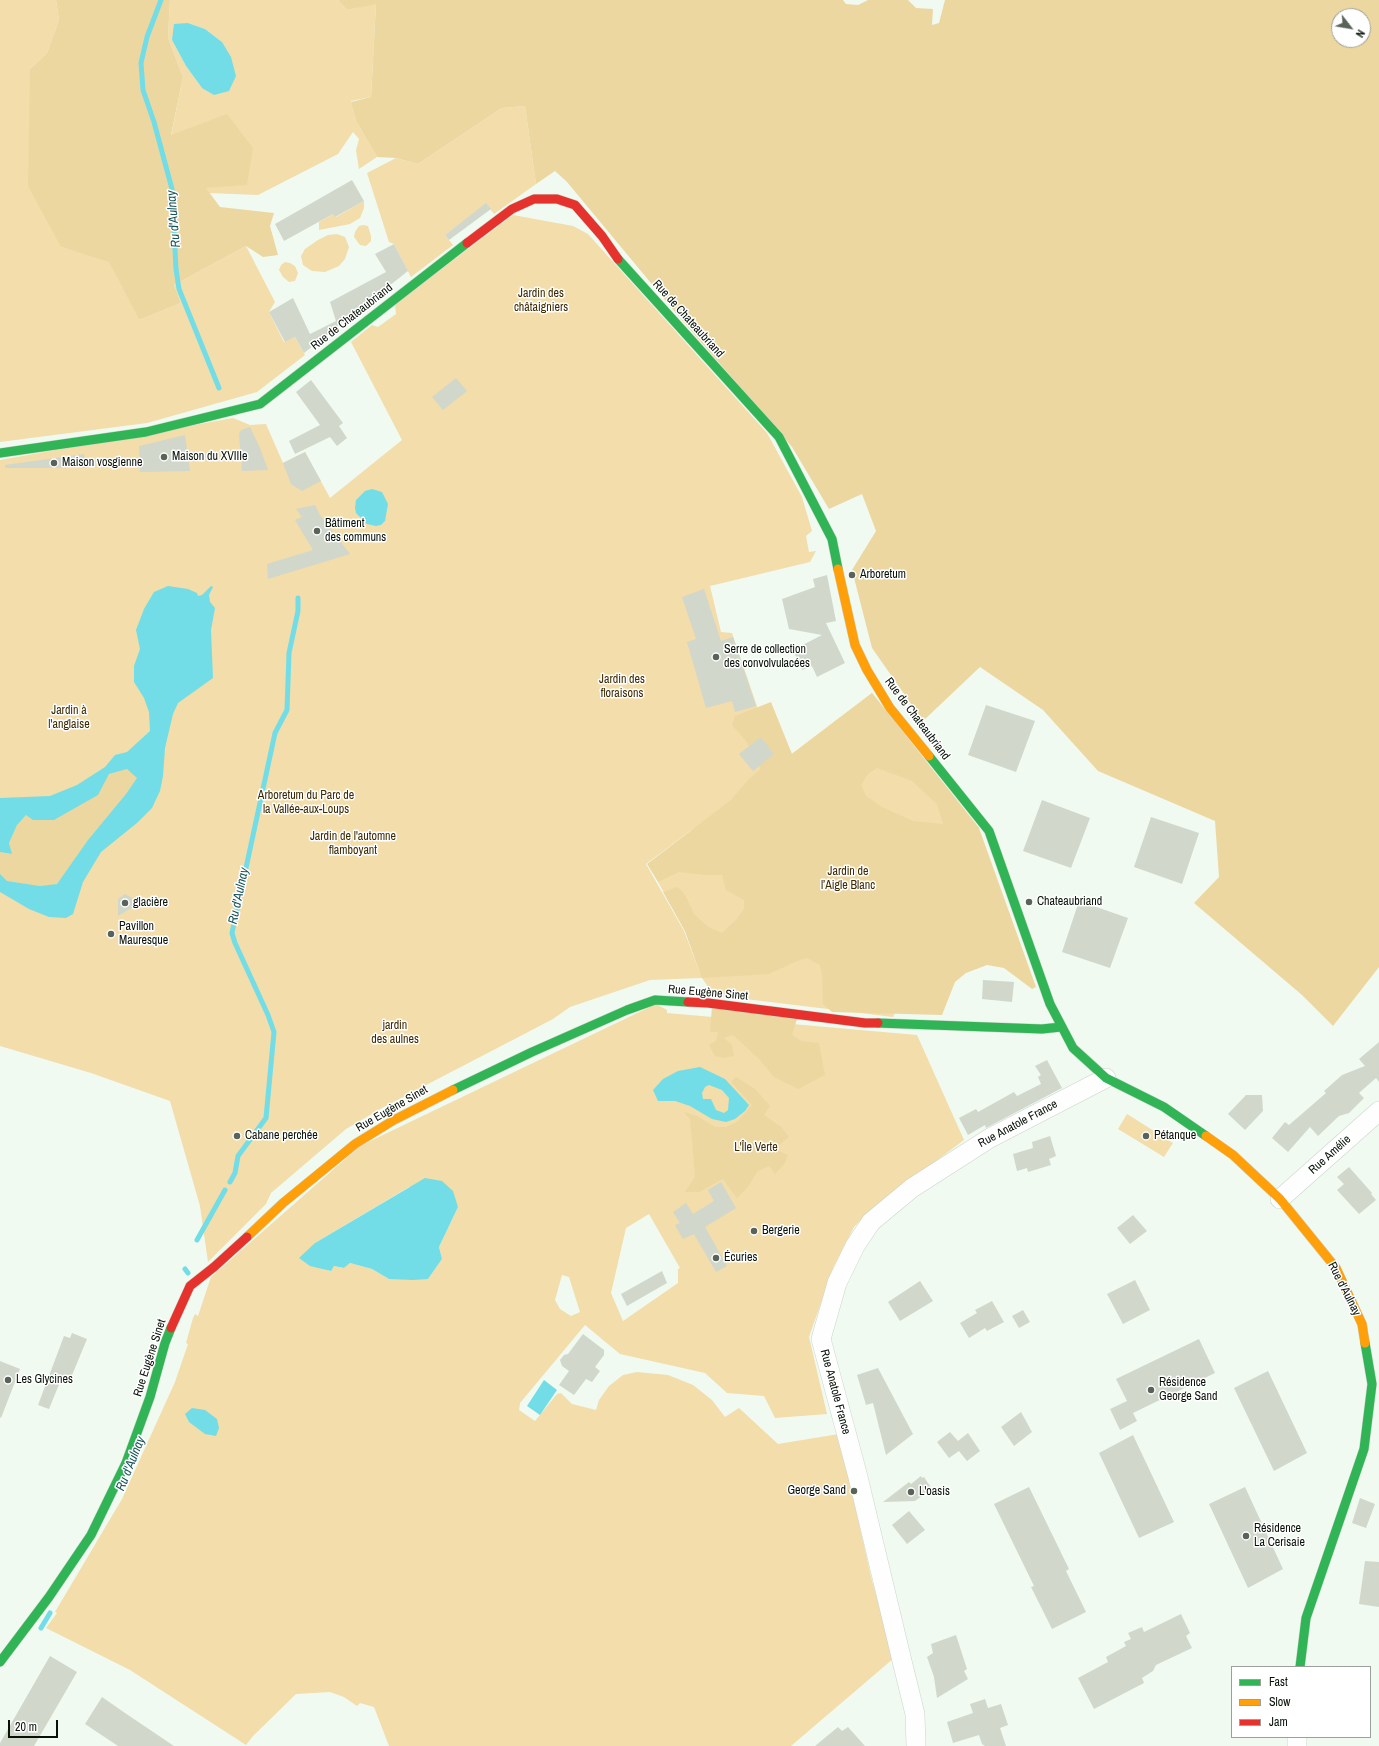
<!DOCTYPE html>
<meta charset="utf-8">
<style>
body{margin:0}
#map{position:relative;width:1379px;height:1746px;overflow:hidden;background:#f0faf0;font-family:"Archivo Narrow",sans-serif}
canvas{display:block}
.legend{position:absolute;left:1231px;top:1666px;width:140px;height:72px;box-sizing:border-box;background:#fff;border:1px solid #9ca09c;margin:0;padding:5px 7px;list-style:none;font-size:12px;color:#081108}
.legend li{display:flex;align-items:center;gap:8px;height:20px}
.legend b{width:20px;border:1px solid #9ca09c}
.north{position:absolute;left:1331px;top:8px;width:40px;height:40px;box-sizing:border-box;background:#fff;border:1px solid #9ca09c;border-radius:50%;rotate:121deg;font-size:11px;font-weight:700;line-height:16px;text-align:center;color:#081108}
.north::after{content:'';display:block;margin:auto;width:14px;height:18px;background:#596359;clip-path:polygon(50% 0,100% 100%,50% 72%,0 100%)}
.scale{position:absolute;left:8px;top:1720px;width:50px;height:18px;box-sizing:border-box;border:2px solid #081108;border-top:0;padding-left:5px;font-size:12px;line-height:14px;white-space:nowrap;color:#081108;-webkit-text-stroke:3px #fff;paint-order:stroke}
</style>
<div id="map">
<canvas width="1379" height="1746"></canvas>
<ul class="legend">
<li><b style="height:5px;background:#30b455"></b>Fast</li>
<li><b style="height:5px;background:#ff9f0a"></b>Slow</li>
<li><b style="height:5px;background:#e5322d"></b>Jam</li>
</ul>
<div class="north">N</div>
<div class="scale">20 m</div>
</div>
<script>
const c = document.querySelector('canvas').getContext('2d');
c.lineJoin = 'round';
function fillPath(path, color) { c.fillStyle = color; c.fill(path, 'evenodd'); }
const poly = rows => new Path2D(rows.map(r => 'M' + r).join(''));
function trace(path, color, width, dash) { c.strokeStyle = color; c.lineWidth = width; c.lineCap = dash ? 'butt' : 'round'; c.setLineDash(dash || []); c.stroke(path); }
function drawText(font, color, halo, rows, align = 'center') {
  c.font = font + ' "Archivo Narrow",sans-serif'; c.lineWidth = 3; c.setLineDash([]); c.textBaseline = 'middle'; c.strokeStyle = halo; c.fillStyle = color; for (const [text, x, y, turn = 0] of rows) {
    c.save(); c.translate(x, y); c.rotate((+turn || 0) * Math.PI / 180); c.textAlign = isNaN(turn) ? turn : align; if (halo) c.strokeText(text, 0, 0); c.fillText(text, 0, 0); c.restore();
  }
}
fillPath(poly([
 [0,0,56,0,59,20,47,53,30,69,61,247,109,261,139,320,181,303,174,285,246,246,275,302,269,312,284,342,295,337,305,355,257,392,147,423,0,442],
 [170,0,338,0,347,10,376,3,371,97,351,101,356,121,377,157,359,169,356,150,359,139,353,132,338,154,258,195,209,193,171,136,183,77,168,38],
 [188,23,205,29,222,42,202,88,186,66,172,40],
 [525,106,536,184,494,214,486,204,445,235,453,245,411,277,394,244,389,242,367,173,396,158,418,164,502,108],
 [364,201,364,208,360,218,350,224,319,230,319,222,333,214,336,217],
 [513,215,573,226,588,234,767,433,802,497,812,531,806,536,809,552,816,551,810,562,710,586,721,632,732,633,777,765,872,693,979,828,893,1017,721,996,711,991,702,978,685,931,658,882,694,828,646,864,684,931,702,978,650,980,570,1007,553,1019,382,1108,346,1129,271,1193,266,1204,208,1262,200,1206,170,1101,91,1073,0,1046,0,460,233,418,250,425,266,424,283,463,305,452,330,498,402,440,351,342,372,325,378,327,396,314,395,304],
 [363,225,368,226,371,236,371,241,366,246,360,245,354,237,355,232,359,226],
 [337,234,345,237,349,247,345,259,339,266,325,272,312,271,303,265,301,256,305,249,318,240,328,235],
 [285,262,290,263,295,266,298,273,295,281,289,282,283,277,279,270,281,265],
 [656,1004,667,1010,667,1013,917,1035,964,1140,872,1209,854,1227,834,1266,809,1337,827,1414,775,1418,764,1396,727,1393,705,1373,620,1354,585,1325,520,1403,519,1410,535,1421,557,1394,561,1393,572,1404,596,1410,599,1400,609,1386,623,1375,637,1372,668,1375,693,1385,712,1400,725,1417,739,1408,778,1444,839,1434,871,1577,894,1658,791,1746,389,1746,374,1707,360,1703,357,1706,344,1697,330,1692,296,1694,253,1736,246,1745,130,1670,46,1628,57,1613,55,1612,122,1499,175,1382,188,1344,186,1343,193,1318,195,1314,198,1316,211,1277,360,1146],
 [409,1187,458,1207,439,1247,442,1259,428,1279,389,1279,372,1269,350,1263,344,1268,334,1266,330,1271,321,1268,315,1243],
 [649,1214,680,1268,678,1269,678,1283,623,1321,611,1293,626,1228],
 [562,1275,569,1277,580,1312,571,1316,560,1309,555,1300],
 [1127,1114,1173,1143,1164,1157,1118,1129]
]), '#f2ddab');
fillPath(poly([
 [56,0,170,0,168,38,183,77,171,135,227,114,253,148,247,185,206,188,220,207,274,213,270,226,278,255,263,257,246,246,174,285,181,303,139,320,109,262,61,247,28,186,30,69,47,53,59,20],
 [338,0,843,0,846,4,858,5,868,0,908,0,916,8,933,9,932,25,939,23,945,0,1379,0,1379,967,1333,1026,1302,995,1194,903,1219,877,1215,821,1098,771,1043,710,980,667,923,721,872,648,852,570,876,531,862,494,829,509,792,447,675,312,567,182,555,171,536,184,525,106,502,108,418,164,396,158,377,157,356,121,351,102,371,97,376,4,347,10],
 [1339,16,1363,16,1363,40,1339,40],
 [872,693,979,828,1036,987,1032,989,1004,968,987,965,966,973,955,982,942,1015,832,1012,823,1004,822,974,820,965,807,958,797,961,769,974,702,978,685,931,663,892,677,887,684,893,694,914,708,927,722,933,737,919,744,909,744,900,726,890,722,875,705,875,679,872,658,882,647,864,731,800,748,780,760,770,758,760,746,741,732,725,735,716,771,702,792,754],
 [877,768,912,781,937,804,943,824,913,821,882,807,866,796,861,785,868,774],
 [127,769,137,778,126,794,88,840,57,884,40,886,7,881,0,874,0,852,11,854,9,844,17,825,26,815,108,774],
 [712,1006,797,1019,792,1035,801,1041,819,1043,825,1075,798,1089,774,1077,760,1060,733,1035,724,1038,732,1045,734,1056,724,1058,715,1056,709,1045,716,1041,718,1032,710,1032],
 [736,1077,755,1089,770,1106,764,1115,781,1127,789,1137,774,1149,788,1155,785,1163,775,1174,769,1166,757,1172,748,1187,737,1198,723,1179,699,1192,685,1192,695,1177,690,1119,684,1112,697,1116,715,1127,726,1127,737,1122,752,1105,731,1082]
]), '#edd7a0');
fillPath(poly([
 [188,23,205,29,222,42,231,57,236,76,229,91,214,95,202,88,186,66,172,40,174,24],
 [372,489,382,492,388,504,385,521,381,525,376,526,367,524,356,513,355,508,356,500,365,491],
 [168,586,188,589,197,593,198,596,202,595,211,586,213,587,209,595,210,602,215,608,211,630,213,678,178,703,173,714,165,748,163,776,160,791,152,808,137,823,101,852,83,882,73,914,66,918,49,917,29,909,0,892,0,874,7,881,40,886,57,884,88,840,126,794,137,778,127,769,109,774,98,795,54,820,33,820,26,815,17,825,9,843,12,854,0,852,0,798,50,796,77,785,105,767,115,755,127,752,150,731,149,712,144,698,134,682,134,666,140,649,136,630,144,609,154,592],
 [700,1067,725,1079,749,1105,745,1111,735,1119,726,1122,712,1119,690,1106,675,1101,658,1101,653,1090,663,1079,678,1071],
 [709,1085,722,1090,729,1098,728,1110,724,1113,716,1110,711,1099,703,1099,702,1093,705,1087],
 [425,1178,442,1181,453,1191,458,1207,439,1247,442,1259,428,1279,413,1280,389,1279,372,1269,350,1263,344,1268,334,1266,331,1271,310,1266,299,1258,315,1243],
 [544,1380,557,1390,540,1415,527,1406],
 [192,1408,205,1410,217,1419,219,1428,216,1436,205,1434,189,1422,185,1414]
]), '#72dde6');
trace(poly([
 [161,0,147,37,141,63,143,90,154,122,172,189,176,269,179,289,219,388],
 [230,1182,235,1173,238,1156,266,1118,274,1032,268,1015,235,943,232,933,275,733,287,710,289,653,298,611,298,598],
 [197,1240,225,1190],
 [185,1269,188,1273],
 [41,1628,50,1613]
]), '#72dde6', 5);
fillPath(poly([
 [352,180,364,201,335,217,333,214,284,241,275,224],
 [486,203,491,209,449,240,445,235],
 [394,244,408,271,304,353,295,337,285,342,269,312,293,298,310,334,336,321,330,302,386,272,375,254],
 [456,378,467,391,443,410,432,397],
 [311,380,343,423,339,426,347,438,337,446,330,437,295,454,289,441,320,425,296,392],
 [250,427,260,448,268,470,242,471,239,434,241,430],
 [185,435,190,471,140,472,139,446],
 [305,452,321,481,302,491,291,484,283,463],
 [84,454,86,468,5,468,5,465],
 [315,505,320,515,350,554,268,579,267,564,313,550,295,520,302,517,296,509],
 [827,575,836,621,826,623,845,663,817,677,812,666,802,670,793,650,822,635,789,629,782,599,815,587,813,579],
 [704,589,721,641,733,637,756,706,735,712,732,701,706,708,687,642,696,639,682,597],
 [986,705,1035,721,1016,772,968,755],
 [761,737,774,754,753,771,739,754],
 [1042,800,1090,818,1071,868,1023,851],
 [1151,817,1199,833,1182,884,1134,867],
 [125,894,132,898,133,907,118,916,118,899],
 [1079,901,1128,918,1110,968,1062,952],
 [983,980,1014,982,1012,1002,982,999],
 [1379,1042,1379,1082,1376,1078,1359,1093,1364,1098,1349,1113,1339,1116,1318,1136,1310,1127,1288,1152,1272,1138,1285,1122,1289,1125,1326,1093,1324,1091,1342,1075,1365,1066,1359,1059],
 [1047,1060,1062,1088,986,1128,985,1125,968,1135,959,1118,976,1109,978,1112,1014,1092,1017,1096,1041,1084,1038,1077,1041,1075,1035,1066],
 [1246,1095,1262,1095,1263,1111,1245,1130,1228,1114],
 [1050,1136,1056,1156,1049,1159,1051,1165,1028,1172,1027,1168,1017,1171,1013,1154,1033,1148,1032,1142],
 [1349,1167,1372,1193,1371,1194,1376,1200,1359,1214,1337,1190,1344,1184,1337,1177],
 [721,1182,736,1208,705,1227,727,1266,716,1272,694,1234,683,1239,675,1225,680,1223,673,1212,686,1203,693,1214,714,1201,708,1190],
 [1133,1215,1147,1231,1130,1244,1117,1228],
 [662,1271,667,1283,627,1306,621,1294],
 [1135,1280,1150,1310,1123,1324,1107,1294],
 [920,1281,933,1301,900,1321,888,1302],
 [992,1301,1004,1322,987,1331,985,1328,969,1338,960,1323,977,1313,975,1310],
 [1023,1310,1030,1322,1019,1328,1012,1316],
 [72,1333,87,1339,70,1380,62,1377,49,1409,38,1405,64,1336,70,1338],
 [583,1334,604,1350,604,1355,595,1367,600,1371,592,1382,586,1379,574,1395,559,1385,569,1371,562,1366,560,1360,564,1355,568,1354],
 [1199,1339,1215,1373,1133,1413,1137,1421,1120,1430,1110,1409,1127,1401,1116,1379],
 [0,1361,20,1369,1,1418,0,1417],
 [878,1368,913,1434,886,1455,873,1403,866,1405,857,1375],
 [1268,1371,1307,1453,1274,1471,1234,1388],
 [1021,1412,1032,1432,1014,1446,1001,1427],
 [950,1432,958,1441,968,1433,980,1451,967,1461,959,1451,949,1458,937,1442],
 [1133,1435,1174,1522,1139,1538,1099,1453],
 [921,1476,922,1478,924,1477,932,1489,915,1501,883,1502,909,1482,911,1484],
 [1029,1487,1069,1569,1066,1571,1086,1612,1052,1629,1031,1587,1034,1586,994,1504],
 [1245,1487,1283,1569,1248,1588,1209,1504],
 [1360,1498,1375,1504,1366,1528,1352,1523],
 [909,1511,925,1530,907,1544,892,1525],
 [1365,1561,1379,1562,1379,1607,1359,1604],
 [1181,1614,1190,1633,1186,1636,1192,1648,1156,1665,1153,1671,1142,1678,1144,1683,1094,1709,1078,1678,1108,1662,1106,1657,1126,1646,1124,1642,1131,1639,1128,1633,1142,1627,1144,1632],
 [956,1635,967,1669,964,1671,968,1679,937,1698,934,1677,927,1657,933,1653,931,1644],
 [50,1656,77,1672,34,1746,0,1746,0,1743],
 [102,1697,125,1713,174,1746,118,1746,85,1724],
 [985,1699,988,1708,1001,1704,1008,1725,1000,1728,1006,1746,985,1746,982,1744,979,1735,953,1743,947,1722,973,1713,970,1704],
 [838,1727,842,1731,848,1727,865,1746,815,1746]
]), '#d1d7cb');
const street = poly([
 [1280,1199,1379,1111],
 [1297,1737,1297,1746],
 [916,1746,915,1714,902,1661,857,1473,821,1339,837,1283,855,1246,871,1222,912,1188,990,1138,1106,1078]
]);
const fast = poly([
 [618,259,779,437,832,539,838,569],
 [0,453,146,432,260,404,467,243],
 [929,756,989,831,1050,1004,1073,1048,1106,1078,1164,1107,1206,1136],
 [878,1023,1042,1029,1061,1027],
 [453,1090,532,1052,627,1010,655,1000,688,1002],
 [0,1662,49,1597,91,1535,126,1463,150,1397,165,1343,171,1328],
 [1300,1667,1306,1618,1364,1449,1372,1384,1365,1343]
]);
const slow = poly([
 [838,569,855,645,867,670,890,708,929,756],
 [1206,1136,1233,1155,1280,1199,1336,1268,1362,1324,1365,1343],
 [247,1237,283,1203,355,1144,394,1120,453,1090]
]);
const jam = poly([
 [467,243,512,209,534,199,557,199,575,205,602,236,618,259],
 [688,1002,708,1003,865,1023,878,1023],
 [171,1328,190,1286,214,1267,247,1237]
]);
trace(street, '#cbd5cb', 20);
trace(fast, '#cbd5cb', 10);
trace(slow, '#cbd5cb', 10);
trace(jam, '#cbd5cb', 10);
trace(street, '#fdfefd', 19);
trace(fast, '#30b455', 9);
trace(slow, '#ff9f0a', 9);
trace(jam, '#e5322d', 9);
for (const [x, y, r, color] of [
 [164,457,4,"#596359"],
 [54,463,4,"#596359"],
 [317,531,4,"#596359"],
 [852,575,4,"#596359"],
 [716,657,4,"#596359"],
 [1029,902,4,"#596359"],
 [125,903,4,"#596359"],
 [111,934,4,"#596359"],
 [237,1136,4,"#596359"],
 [1146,1136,4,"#596359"],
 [754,1231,4,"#596359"],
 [716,1258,4,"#596359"],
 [8,1380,4,"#596359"],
 [1151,1390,4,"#596359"],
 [854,1491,4,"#596359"],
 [911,1492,4,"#596359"],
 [1246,1536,4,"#596359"]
]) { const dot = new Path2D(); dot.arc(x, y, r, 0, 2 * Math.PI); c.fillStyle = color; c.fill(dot); trace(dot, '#fff', 1.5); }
drawText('12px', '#3c2900', '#fff', [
 ["Jardin des",541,294],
 ["châtaigniers",541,308],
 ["Jardin des",622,680],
 ["floraisons",622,694],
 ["Jardin à",69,711],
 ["l'anglaise",69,725],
 ["Arboretum du Parc de",306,796],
 ["la Vallée-aux-Loups",306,810],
 ["Jardin de l'automne",353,837],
 ["flamboyant",353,851],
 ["Jardin de",848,872],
 ["l’Aigle Blanc",848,886],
 ["jardin",395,1026],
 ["des aulnes",395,1040],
 ["L'Île Verte",756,1148]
]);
drawText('12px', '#081108', '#fff', [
 ["Rue de Chateaubriand",352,317,-38],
 ["Rue de Chateaubriand",688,319,48],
 ["Rue de Chateaubriand",917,719,53],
 ["Rue Eugène Sinet",708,993,5],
 ["Rue Eugène Sinet",392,1109,-30],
 ["Rue Anatole France",1018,1124,-28],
 ["Rue Amélie",1330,1155,-42],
 ["Rue d'Aulnay",1344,1289,63],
 ["Rue Eugène Sinet",150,1358,-72],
 ["Rue Anatole France",835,1392,75]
]);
drawText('12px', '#081108', '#fff', [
 ["Maison du XVIIIe",172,457],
 ["Maison vosgienne",62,463],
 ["Bâtiment",325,524],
 ["des communs",325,538],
 ["Arboretum",860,575],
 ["Serre de collection",724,650],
 ["des convolvulacées",724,664],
 ["Chateaubriand",1037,902],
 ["glacière",133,903],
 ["Pavillon",119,927],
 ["Mauresque",119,941],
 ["Cabane perchée",245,1136],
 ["Pétanque",1154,1136],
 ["Bergerie",762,1231],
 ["Écuries",724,1258],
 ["Les Glycines",16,1380],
 ["Résidence",1159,1383],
 ["George Sand",1159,1397],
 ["George Sand",846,1491,"right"],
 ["L'oasis",919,1492],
 ["Résidence",1254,1529],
 ["La Cerisaie",1254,1543]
], 'left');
drawText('italic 13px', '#145259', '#fff', [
 ["Ru d'Aulnay",174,219,-95],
 ["Ru d'Aulnay",239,896,-78],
 ["Ru d'Aulnay",131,1464,-68]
]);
</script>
